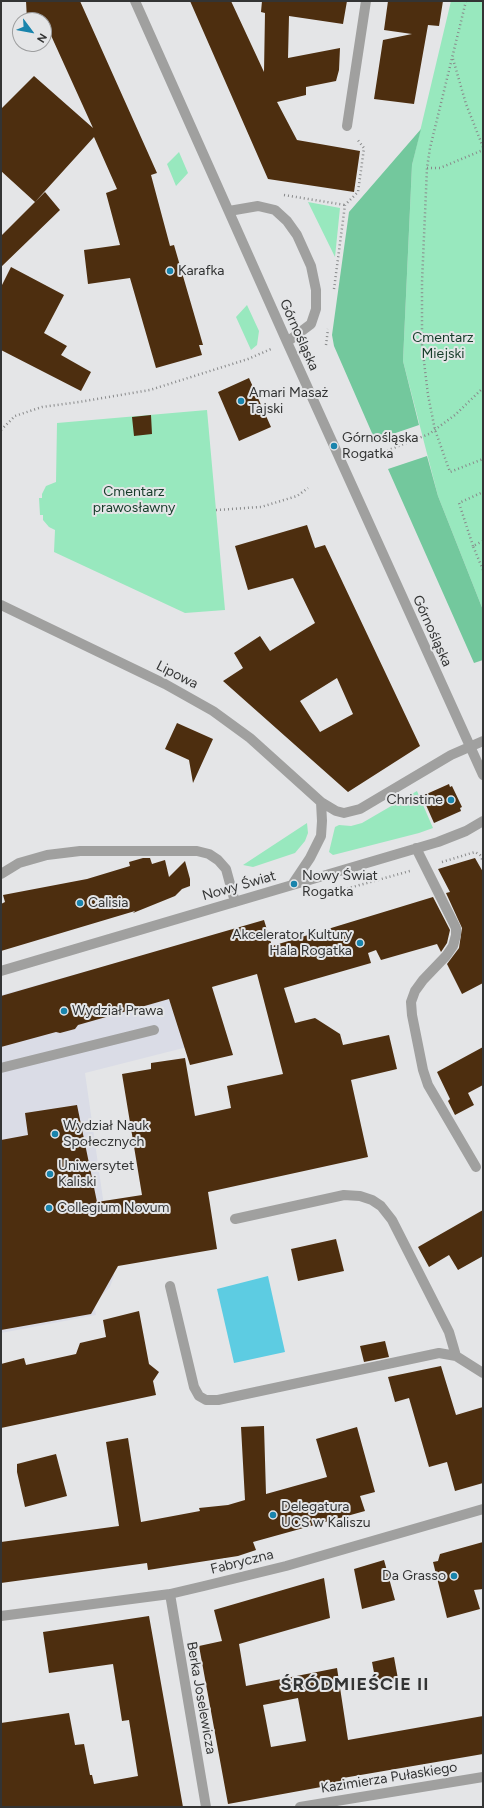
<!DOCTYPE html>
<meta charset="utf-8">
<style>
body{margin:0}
#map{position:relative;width:484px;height:1808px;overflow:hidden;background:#e4e5e7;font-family:Figtree,sans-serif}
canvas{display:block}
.frame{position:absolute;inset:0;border:2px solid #333434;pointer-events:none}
.north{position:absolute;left:12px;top:12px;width:40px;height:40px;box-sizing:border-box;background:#e4e5e7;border:1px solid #9d9e9f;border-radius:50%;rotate:122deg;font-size:11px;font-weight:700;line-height:16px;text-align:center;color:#333434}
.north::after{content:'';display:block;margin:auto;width:14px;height:18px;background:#1984ac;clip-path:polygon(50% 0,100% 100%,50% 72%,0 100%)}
</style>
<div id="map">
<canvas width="484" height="1808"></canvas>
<div class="frame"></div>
<div class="north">N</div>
</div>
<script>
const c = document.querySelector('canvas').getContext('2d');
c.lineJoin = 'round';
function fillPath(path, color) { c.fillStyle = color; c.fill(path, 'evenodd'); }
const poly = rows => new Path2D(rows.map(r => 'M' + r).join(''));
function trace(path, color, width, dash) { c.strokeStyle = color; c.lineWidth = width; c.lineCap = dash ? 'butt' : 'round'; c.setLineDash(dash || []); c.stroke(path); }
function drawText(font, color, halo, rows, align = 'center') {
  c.font = font + ' Figtree,sans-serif'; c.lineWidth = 4; c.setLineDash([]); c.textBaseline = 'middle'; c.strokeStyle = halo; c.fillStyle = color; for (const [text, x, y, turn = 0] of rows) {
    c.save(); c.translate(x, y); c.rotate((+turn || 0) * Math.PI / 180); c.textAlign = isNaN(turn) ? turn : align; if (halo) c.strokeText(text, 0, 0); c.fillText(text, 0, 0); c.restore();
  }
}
fillPath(poly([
 [163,950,207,1042,85,1073,114,1276,110,1287,94,1303,96,1315,1,1333,1,995]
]), '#dadce6');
fillPath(poly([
 [451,1,483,1,483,610,438,496,403,361,412,165],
 [179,152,188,173,176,186,167,164],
 [308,202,340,208,335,257],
 [247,305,259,331,257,345,251,350,236,317],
 [207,410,225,610,185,613,54,552,55,530,49,527,43,520,43,515,40,515,39,498,42,498,42,494,46,486,56,482,57,423],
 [417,791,433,828,419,833,337,854,333,855,329,852,335,827,339,825,351,826,362,823],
 [307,823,308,833,305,841,295,853,253,867,243,865]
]), '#98e8be');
fillPath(poly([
 [421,129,412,165,403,361,419,425,375,440,334,346,332,335,349,212],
 [427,456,438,496,483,610,483,660,474,663,388,469]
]), '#73c89d');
fillPath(poly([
 [268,1276,285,1352,234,1363,217,1289]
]), '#5dcce2');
fillPath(poly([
 [26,1,80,1,157,173,151,175,170,246,174,245,203,345,199,345,202,355,156,368,130,278,88,284,84,250,120,245,106,193,117,189,94,137,35,202,1,171,1,109,34,76,93,128,44,20,27,20],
 [190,1,231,1,264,72,265,13,261,12,262,1,347,1,343,24,289,16,288,58,340,48,339,70,336,81,306,87,306,95,277,102,297,140,360,151,354,192,268,179],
 [388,1,443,1,439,26,428,25,414,104,374,99,383,40,412,34,384,30],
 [45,192,60,210,1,267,1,236],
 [11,267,64,295,44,333,67,346,61,355,91,372,81,391,1,350,1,287],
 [249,378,271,427,239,441,218,392],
 [151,415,152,434,134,436,132,417],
 [307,525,315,548,325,545,420,746,348,792,223,681,243,668,234,653,260,636,270,651,315,623,293,578,248,590,235,546],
 [337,678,353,714,320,732,300,701],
 [177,723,213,739,193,783,189,760,165,749],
 [449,784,450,787,452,786,462,807,460,808,461,811,434,823,422,796],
 [143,858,150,858,152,864,165,860,169,877,185,861,190,879,190,886,182,889,175,896,133,913,135,911,1,951,1,904,5,902,3,895,87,879,130,866,129,862],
 [475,858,483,872,483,983,462,994,447,964,459,948,462,928,446,893,450,892,438,869],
 [433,897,450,930,447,943,441,952,437,944,381,960,376,950,368,953,371,963,284,988,295,1023,315,1018,340,1034,343,1045,389,1035,397,1069,351,1080,368,1157,208,1192,217,1249,118,1266,91,1314,1,1330,1,1140,28,1135,25,1113,77,1105,97,1202,142,1195,122,1074,151,1069,151,1063,185,1058,195,1116,231,1108,227,1086,283,1074,257,974,212,987,233,1055,190,1065,169,999,78,1025,75,1029,60,1033,56,1032,1,1047,1,996,264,920,272,946],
 [483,1047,483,1085,468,1093,474,1105,455,1115,448,1101,450,1099,437,1072],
 [483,1210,483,1256,458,1270,449,1255,429,1267,418,1247],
 [336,1239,344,1271,298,1281,291,1249],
 [139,1311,149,1364,159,1372,153,1381,156,1395,1,1428,1,1364,24,1358,26,1365,76,1354,80,1343,106,1337,103,1320],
 [385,1341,389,1357,364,1362,360,1346],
 [441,1366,456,1415,483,1407,483,1483,455,1491,447,1462,429,1467,409,1398,395,1402,388,1377],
 [264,1426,266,1494,327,1477,316,1439,357,1427,375,1492,360,1496,365,1511,253,1542,256,1550,238,1556,148,1570,147,1563,1,1583,1,1542,119,1526,106,1442,128,1438,141,1522,200,1511,199,1508,228,1505,245,1500,241,1427],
 [56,1454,67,1496,25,1507,17,1472,17,1464],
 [483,1542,483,1589,474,1590,480,1609,447,1618,433,1562,438,1561,440,1554],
 [384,1560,395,1600,362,1609,354,1569],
 [324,1578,330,1618,239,1644,246,1686,337,1668,348,1740,483,1716,483,1754,343,1778,343,1783,228,1804,199,1646,222,1641,214,1610],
 [298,1698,306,1741,271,1747,263,1705],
 [149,1616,183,1807,1,1807,1,1723,69,1713,75,1745,84,1744,90,1775,92,1775,94,1784,138,1776,129,1720,122,1721,113,1664,49,1673,43,1632],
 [394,1657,398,1679,376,1683,372,1662]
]), '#4d2e0f');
trace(poly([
 [466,1,430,148,427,168,422,282,422,345,428,395,435,430,450,472,483,459],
 [453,59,466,104,483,147],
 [427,168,440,168,483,150],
 [284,195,345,205],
 [334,289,345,205,358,192,364,148,357,139],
 [326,345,328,329],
 [1,430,15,416,42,407,79,402,150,390,248,359,271,349],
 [376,455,429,434,455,415,483,388],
 [216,510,261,507,297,496,308,488],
 [483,541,473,546,483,570],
 [473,546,459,503,483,492],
 [442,862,475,852,480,855,483,861],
 [324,895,410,871]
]), '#88898a', 2.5, [1, 3]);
trace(poly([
 [135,1,287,342,483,775],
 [347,126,366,1],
 [229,211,258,206,275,210,287,221,297,235,311,266,316,290,316,309,311,324,287,342],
 [1,605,165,684,213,711,250,738,321,802,336,811,344,813,360,809,451,755,483,741],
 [416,848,456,928,456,935,453,946,446,956,423,980,415,991,411,1002,412,1015,423,1070,428,1085,476,1167],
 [1,874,19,863,47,855,80,851,197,851,209,854,218,860,226,869,235,902],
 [292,885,310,858,321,836,322,821,321,802],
 [1,971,438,842,466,831,483,821],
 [1,1068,154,1030],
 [235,1219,344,1195,360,1196,372,1200,381,1206,392,1220,449,1332,456,1356,483,1373],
 [170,1286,194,1387,199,1396,206,1400,218,1400,439,1353,456,1356],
 [170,1594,206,1807],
 [1,1616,170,1594,204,1586,286,1566,483,1509],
 [300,1807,483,1777]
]), '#a0a09f', 10);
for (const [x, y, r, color] of [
 [170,271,4,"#1984ac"],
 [241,401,4,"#1984ac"],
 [334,446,4,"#1984ac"],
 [451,800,4,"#1984ac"],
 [294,884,4,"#1984ac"],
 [80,903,4,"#1984ac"],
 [360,943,4,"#1984ac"],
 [64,1011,4,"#1984ac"],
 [55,1134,4,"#1984ac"],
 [50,1174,4,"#1984ac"],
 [49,1208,4,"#1984ac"],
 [273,1515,4,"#1984ac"],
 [454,1576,4,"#1984ac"]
]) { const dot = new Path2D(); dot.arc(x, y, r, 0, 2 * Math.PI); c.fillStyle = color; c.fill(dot); trace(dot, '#e4e5e7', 1.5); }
drawText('14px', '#333434', '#e4e5e7', [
 ["Karafka",178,271],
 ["Amari Masaż",249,393],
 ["Tajski",249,409],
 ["Górnośląska",342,438],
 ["Rogatka",342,454],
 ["Christine",443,800,"right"],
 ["Nowy Świat",302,876],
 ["Rogatka",302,892],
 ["Calisia",88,903],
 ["Akcelerator Kultury",352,935,"right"],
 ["Hala Rogatka",352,951,"right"],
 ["Wydział Prawa",72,1011],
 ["Wydział Nauk",63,1126],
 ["Społecznych",63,1142],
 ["Uniwersytet",58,1166],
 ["Kaliski",58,1182],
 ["Collegium Novum",57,1208],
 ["Delegatura",281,1507],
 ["UCS w Kaliszu",281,1523],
 ["Da Grasso",446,1576,"right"]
], 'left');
drawText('14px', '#333434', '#e4e5e7', [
 ["Górnośląska",299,335,66],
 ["Górnośląska",432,631,66],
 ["Lipowa",177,675,27],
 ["Nowy Świat",239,886,-16],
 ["Fabryczna",242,1562,-14],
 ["Berka Joselewicza",201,1698,80],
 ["Kazimierza Pułaskiego",389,1778,-9]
]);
drawText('14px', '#163c2a', '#e4e5e7', [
 ["Cmentarz",443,338],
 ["Miejski",443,354],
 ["Cmentarz",134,492],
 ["prawosławny",134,508]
]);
c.letterSpacing = '1px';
drawText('bold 18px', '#333434', '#e4e5e7', [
 ["ŚRÓDMIEŚCIE II",355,1685]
]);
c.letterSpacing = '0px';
</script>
